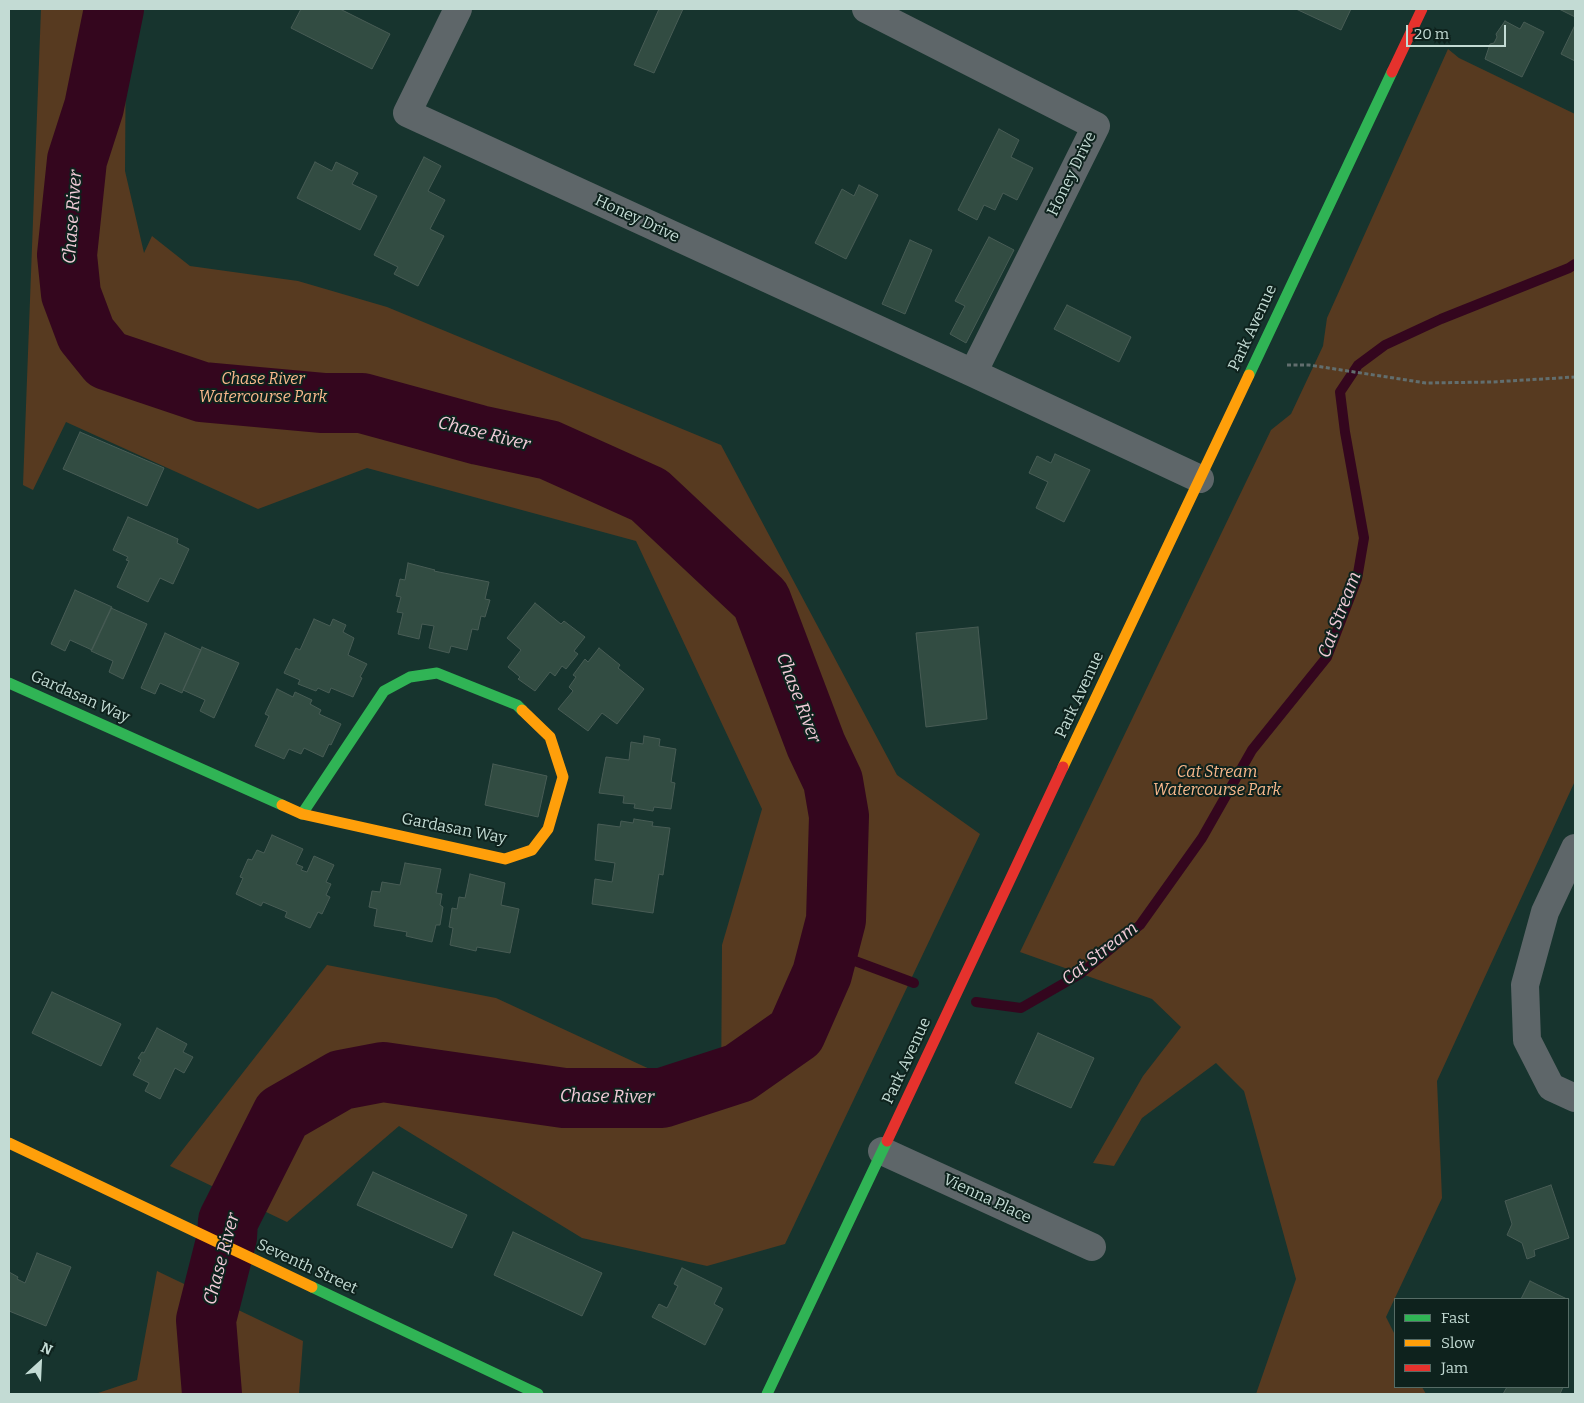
<!DOCTYPE html>
<style>
body{margin:0}
#map{position:relative;width:1584px;height:1403px;overflow:hidden;background:#17342e;font-family:Bitter,serif}
canvas{display:block}
.frame{position:absolute;inset:0;border:10px solid #c3dbd4;pointer-events:none}
.legend{position:absolute;left:1394px;top:1298px;width:175px;height:90px;box-sizing:border-box;background:#0e221d;border:1px solid #566c66;margin:0;padding:6px 9px;list-style:none;font-size:15px;color:#c3dbd4}
.legend li{display:flex;align-items:center;gap:10px;height:25px}
.legend b{width:25px;border:1px solid #566c66}
.north{position:absolute;left:15px;top:1338px;width:50px;height:50px;-webkit-text-stroke:4px #0e221d;paint-order:stroke;rotate:25deg;font-size:14px;font-weight:700;line-height:20px;text-align:center;color:#c3dbd4}
.north::after{content:'';display:block;margin:auto;width:18px;height:22px;background:#c3dbd4;clip-path:polygon(50% 0,100% 100%,50% 72%,0 100%)}
.scale{position:absolute;left:1406px;top:25px;width:100px;height:22px;box-sizing:border-box;border:2px solid #c3dbd4;border-top:0;padding-left:6px;font-size:15px;line-height:18px;white-space:nowrap;color:#c3dbd4;-webkit-text-stroke:4px #0e221d;paint-order:stroke}
</style>
<div id="map">
<canvas width="1584" height="1403"></canvas>
<div class="frame"></div>
<ul class="legend">
<li><b style="height:6px;background:#30b455"></b>Fast</li>
<li><b style="height:6px;background:#ff9f0a"></b>Slow</li>
<li><b style="height:6px;background:#e5322d"></b>Jam</li>
</ul>
<div class="north">N</div>
<div class="scale">20 m</div>
</div>
<script>
const c = document.querySelector('canvas').getContext('2d');
c.lineJoin = 'round';
function fillPath(path, color) { c.fillStyle = color; c.fill(path, 'evenodd'); }
const poly = rows => new Path2D(rows.map(r => 'M' + r).join(''));
function trace(path, color, width, dash) { c.strokeStyle = color; c.lineWidth = width; c.lineCap = dash ? 'butt' : 'round'; c.setLineDash(dash || []); c.stroke(path); }
function drawText(font, color, halo, rows, align = 'center') {
  c.font = font + ' Bitter,serif'; c.lineWidth = 4; c.setLineDash([]); c.textBaseline = 'middle'; c.strokeStyle = halo; c.fillStyle = color; for (const [text, x, y, turn = 0] of rows) {
    c.save(); c.translate(x, y); c.rotate((+turn || 0) * Math.PI / 180); c.textAlign = isNaN(turn) ? turn : align; if (halo) c.strokeText(text, 0, 0); c.fillText(text, 0, 0); c.restore();
  }
}
fillPath(poly([
 [41,9,130,9,126,33,125,171,144,253,152,236,190,266,298,281,387,307,721,445,897,775,980,834,785,1244,707,1266,582,1238,399,1126,287,1222,170,1166,327,965,496,998,721,1102,722,945,762,809,636,541,367,468,258,509,66,422,33,490,23,485],
 [1448,49,1459,58,1575,114,1575,781,1437,1081,1442,1198,1386,1317,1395,1335,1395,1387,1422,1387,1426,1394,1256,1394,1296,1279,1244,1091,1216,1063,1142,1118,1114,1166,1093,1163,1143,1076,1181,1027,1152,999,1020,952,1271,430,1291,414,1323,346,1327,318],
 [157,1271,303,1341,299,1394,95,1394,137,1380]
]), '#573a20');
trace(poly([
 [829,948,855,961,914,983],
 [976,1002,1021,1008,1080,974,1140,925,1202,838,1252,750,1327,657,1357,579,1364,538,1345,432,1340,392,1358,365,1385,345,1441,319,1569,268,1575,264]
]), '#34061e', 10);
trace(poly([
 [114,9,94,107,77,160,67,255,71,294,86,334,107,360,202,392,323,403,362,403,479,435,549,450,649,495,761,600,816,745,833,781,839,816,836,920,822,974,796,1033,739,1073,662,1098,564,1098,383,1072,341,1080,282,1114,228,1221,227,1237,206,1320,212,1394]
]), '#34061e', 60);
const building = poly([
 [301,9,340,9,390,34,372,69,291,28,301,9],
 [659,9,683,9,654,73,634,65,659,9],
 [1296,9,1351,9,1341,30,1296,9],
 [1559,9,1575,9,1575,17,1559,9],
 [1505,21,1520,29,1524,22,1544,32,1522,77,1485,59,1490,44,1494,43,1497,37,1496,34,1505,21],
 [1575,25,1575,61,1561,54,1575,25],
 [999,129,1019,140,1011,157,1033,168,1017,200,1003,193,995,210,984,205,977,220,958,210,999,129],
 [424,157,441,166,428,191,445,200,430,229,444,236,418,286,394,274,398,267,374,255,424,157],
 [315,162,332,171,336,162,358,173,352,184,377,196,360,230,297,198,315,162],
 [859,185,878,195,846,259,815,243,842,189,854,196,859,185],
 [989,237,1014,250,966,343,950,334,965,306,955,301,989,237],
 [910,240,932,250,905,314,882,304,910,240],
 [1067,305,1131,337,1119,362,1054,329,1067,305],
 [80,432,164,468,147,506,63,469,80,432],
 [1055,454,1090,470,1064,522,1036,508,1048,482,1029,473,1037,456,1051,463,1055,454],
 [128,517,178,539,177,543,189,549,173,584,160,578,148,602,117,587,129,561,126,560,128,557,113,550,128,517],
 [408,563,435,570,434,571,489,582,485,599,490,600,485,617,481,616,478,630,472,629,467,650,451,646,449,653,429,648,434,626,422,624,419,639,398,634,403,613,397,612,401,597,396,596,400,579,405,580,408,563],
 [75,590,112,607,92,650,70,640,65,651,51,644,75,590],
 [535,603,561,624,564,621,585,637,574,651,578,654,566,669,562,666,555,676,550,672,535,691,518,679,520,677,508,667,521,650,507,638,535,603],
 [111,608,147,624,123,679,109,672,113,661,91,651,111,608],
 [314,619,330,626,333,619,346,625,343,632,354,638,348,655,367,664,360,677,362,678,353,697,331,688,329,693,318,688,316,691,298,684,300,680,284,673,296,648,300,650,314,619],
 [978,627,987,719,926,727,916,633,978,627],
 [165,633,201,650,182,693,160,683,155,694,141,688,165,633],
 [202,647,239,663,214,718,200,711,205,700,183,690,202,647],
 [599,648,620,665,618,668,644,689,617,724,602,713,588,731,558,709,573,691,569,687,576,677,573,675,585,659,588,662,599,648],
 [277,689,293,697,295,692,312,700,310,704,321,710,319,714,341,724,331,745,329,744,323,757,304,748,301,754,289,749,284,759,255,746,269,716,265,714,277,689],
 [644,736,660,739,659,746,676,749,671,782,675,783,671,809,654,807,653,811,634,808,635,804,623,803,624,796,599,793,606,757,629,760,631,742,643,744,644,736],
 [493,764,547,776,538,817,485,805,493,764],
 [634,819,653,822,652,826,670,828,663,875,659,874,653,913,592,904,595,879,612,882,615,863,595,860,598,824,620,827,621,821,633,823,634,819],
 [272,835,303,849,296,864,303,867,301,870,307,872,314,856,334,865,326,882,331,884,326,895,330,897,322,914,318,912,310,928,285,917,287,912,263,902,261,906,236,894,243,878,240,877,248,859,252,860,257,850,264,853,272,835],
 [405,863,441,869,436,893,442,894,440,905,443,907,440,925,436,925,432,942,406,936,407,932,374,926,377,909,369,907,372,891,380,892,382,882,400,885,405,863],
 [470,874,505,883,501,905,519,909,510,953,477,947,476,951,450,945,453,928,449,927,452,908,457,909,459,897,465,898,470,874],
 [52,992,121,1024,101,1066,32,1033,52,992],
 [157,1028,187,1044,183,1052,193,1057,184,1073,175,1068,160,1099,145,1091,149,1083,133,1075,141,1060,138,1058,142,1052,144,1053,157,1028],
 [1038,1033,1094,1058,1071,1108,1015,1083,1038,1033],
 [373,1172,467,1215,452,1248,357,1205,373,1172],
 [1551,1185,1569,1238,1534,1250,1535,1256,1527,1259,1522,1243,1507,1235,1512,1224,1505,1201,1551,1185],
 [513,1232,602,1273,582,1316,494,1275,513,1232],
 [37,1253,71,1267,46,1326,9,1311,9,1272,18,1277,17,1279,25,1283,37,1253],
 [682,1268,722,1288,714,1304,723,1309,705,1345,652,1317,659,1304,667,1308,678,1286,674,1284,682,1268],
 [1530,1281,1538,1285,1567,1299,1521,1299,1530,1281],
 [1507,1387,1563,1387,1560,1394,1503,1394,1507,1387]
]);
fillPath(building, '#324c42');
trace(building, '#485c55', 1);
trace(poly([
 [1287,365,1309,365,1426,383,1492,382,1575,377]
]), '#626e6e', 3, [4, 2.5]);
trace(poly([
 [458,9,407,113,973,373,1200,479],
 [866,9,1096,126,973,373],
 [1575,848,1545,912,1525,985,1527,1040,1551,1087,1575,1098],
 [882,1151,1092,1247]
]), '#5e6669', 28);
trace(poly([
 [1249,375,1392,72],
 [9,683,282,805],
 [302,814,384,691,410,677,437,673,517,705,522,710],
 [312,1287,538,1394],
 [767,1394,887,1141]
]), '#30b455', 11);
trace(poly([
 [1063,767,1249,375],
 [282,805,302,814,505,859,532,850,548,829,563,777,550,737,522,710],
 [9,1143,312,1287]
]), '#ff9f0a', 11);
trace(poly([
 [1392,72,1422,9],
 [887,1141,1063,767]
]), '#e5322d', 11);
drawText('16px', '#c3dbd4', '#0e221d', [
 ["Honey Drive",1072,174,-64],
 ["Honey Drive",637,219,25],
 ["Park Avenue",1253,328,-65],
 ["Park Avenue",1080,695,-65],
 ["Gardasan Way",80,697,24],
 ["Gardasan Way",454,829,11],
 ["Park Avenue",907,1061,-65],
 ["Vienna Place",987,1199,25],
 ["Seventh Street",307,1267,25]
]);
drawText('italic 16px', '#f8b88c', '#0e221d', [
 ["Chase River",263,380],
 ["Watercourse Park",263,398],
 ["Cat Stream",1217,773],
 ["Watercourse Park",1217,791]
]);
drawText('italic 18px', '#f3ccd9', '#0e221d', [
 ["Chase River",73,217,-86],
 ["Chase River",484,434,14],
 ["Cat Stream",1340,615,-69],
 ["Chase River",798,698,69],
 ["Cat Stream",1100,954,-38],
 ["Chase River",607,1097,1],
 ["Chase River",222,1259,-75]
]);
</script>
